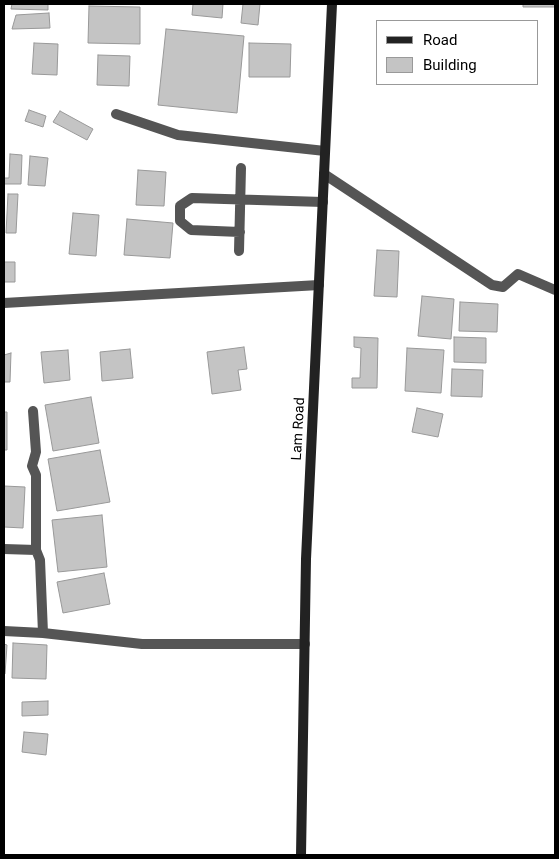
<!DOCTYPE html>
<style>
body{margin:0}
#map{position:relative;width:559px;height:859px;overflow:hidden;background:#fff;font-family:Roboto,sans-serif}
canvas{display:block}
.frame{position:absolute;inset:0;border:5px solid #000;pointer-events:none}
.legend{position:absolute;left:376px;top:20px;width:162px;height:65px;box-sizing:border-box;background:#fff;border:1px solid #999;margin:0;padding:6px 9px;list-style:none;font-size:15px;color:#000}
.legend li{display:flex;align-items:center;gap:10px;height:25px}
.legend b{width:25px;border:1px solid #999}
</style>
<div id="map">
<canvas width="559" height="859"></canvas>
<div class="frame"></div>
<ul class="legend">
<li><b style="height:6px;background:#222"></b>Road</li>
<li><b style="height:14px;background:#c4c4c4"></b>Building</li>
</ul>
</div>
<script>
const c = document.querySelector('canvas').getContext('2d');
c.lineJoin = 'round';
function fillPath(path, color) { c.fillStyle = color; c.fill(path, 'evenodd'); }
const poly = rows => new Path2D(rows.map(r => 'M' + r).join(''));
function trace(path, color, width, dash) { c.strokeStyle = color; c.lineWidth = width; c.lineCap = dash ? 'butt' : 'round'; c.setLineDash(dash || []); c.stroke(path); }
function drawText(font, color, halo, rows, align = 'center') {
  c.font = font + ' Roboto,sans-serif'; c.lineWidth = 4.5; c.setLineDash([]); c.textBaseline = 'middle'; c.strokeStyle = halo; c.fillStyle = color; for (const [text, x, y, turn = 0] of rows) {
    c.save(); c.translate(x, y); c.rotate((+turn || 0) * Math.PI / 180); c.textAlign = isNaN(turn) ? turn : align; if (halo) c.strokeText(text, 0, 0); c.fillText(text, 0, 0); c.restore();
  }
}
const building = poly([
 [12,4,48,4,48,10,11,9,12,4],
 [193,4,223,4,222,18,192,15,193,4],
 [243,4,260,4,258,25,241,23,243,4],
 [523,4,555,4,555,7,523,7,523,4],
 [89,6,140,7,140,44,88,43,89,6],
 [49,13,50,28,12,29,16,15,49,13],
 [166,29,244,36,237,113,158,105,166,29],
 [34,43,58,44,57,75,32,74,34,43],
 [249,43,291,44,290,77,249,77,249,43],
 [98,55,130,56,129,86,97,85,98,55],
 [29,110,46,116,43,127,25,121,29,110],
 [60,111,93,129,87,140,53,122,60,111],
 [10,154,22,155,21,184,4,184,4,178,9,178,10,154],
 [30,156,48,158,45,186,28,185,30,156],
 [138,170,166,172,164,206,136,205,138,170],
 [8,194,18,194,16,233,6,233,8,194],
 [73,213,99,215,96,256,69,254,73,213],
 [127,219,173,223,170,258,124,255,127,219],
 [377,250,399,251,397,297,374,296,377,250],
 [4,262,15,262,15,282,4,282,4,262],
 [422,296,454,299,451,339,418,336,422,296],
 [460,302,498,304,497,332,459,331,460,302],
 [354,337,378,338,377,388,352,388,352,378,360,378,361,348,354,347,354,337],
 [454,337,486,338,486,363,454,362,454,337],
 [244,347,247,369,238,370,241,390,212,394,207,352,244,347],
 [407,348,444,350,441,393,405,391,407,348],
 [130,349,133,378,102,381,100,352,130,349],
 [68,350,70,380,44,383,41,352,68,350],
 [11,353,10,382,4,382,4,355,11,353],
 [452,369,483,370,482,397,451,396,452,369],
 [91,397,99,443,53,451,45,405,91,397],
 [417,408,443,414,438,437,412,432,417,408],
 [4,412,7,412,7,450,4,450,4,412],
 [100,450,110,502,57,511,48,459,100,450],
 [4,486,25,487,23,528,4,527,4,486],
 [102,515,107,567,58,572,52,520,102,515],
 [104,573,110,604,63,613,57,582,104,573],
 [13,643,47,645,46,679,12,678,13,643],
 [4,644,7,645,5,674,4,674,4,644],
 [48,701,48,715,22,716,22,702,48,701],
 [24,732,48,734,46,755,22,752,24,732]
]);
fillPath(building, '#c4c4c4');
trace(building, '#999', 1);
trace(poly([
 [116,114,178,135,325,151],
 [324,174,492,285,503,287,518,274,555,290],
 [240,232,191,230,180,221,180,206,192,198,323,202],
 [239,251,241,168],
 [4,303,319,285],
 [33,411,36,452,32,466,36,475,36,550,40,560,43,633],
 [4,549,36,550],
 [4,631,43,633,142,644,305,644]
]), '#555', 10);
trace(poly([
 [301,855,306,559,332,4]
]), '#222', 10);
drawText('14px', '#000', '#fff', [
 ["Lam Road",299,429,-87]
]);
</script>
